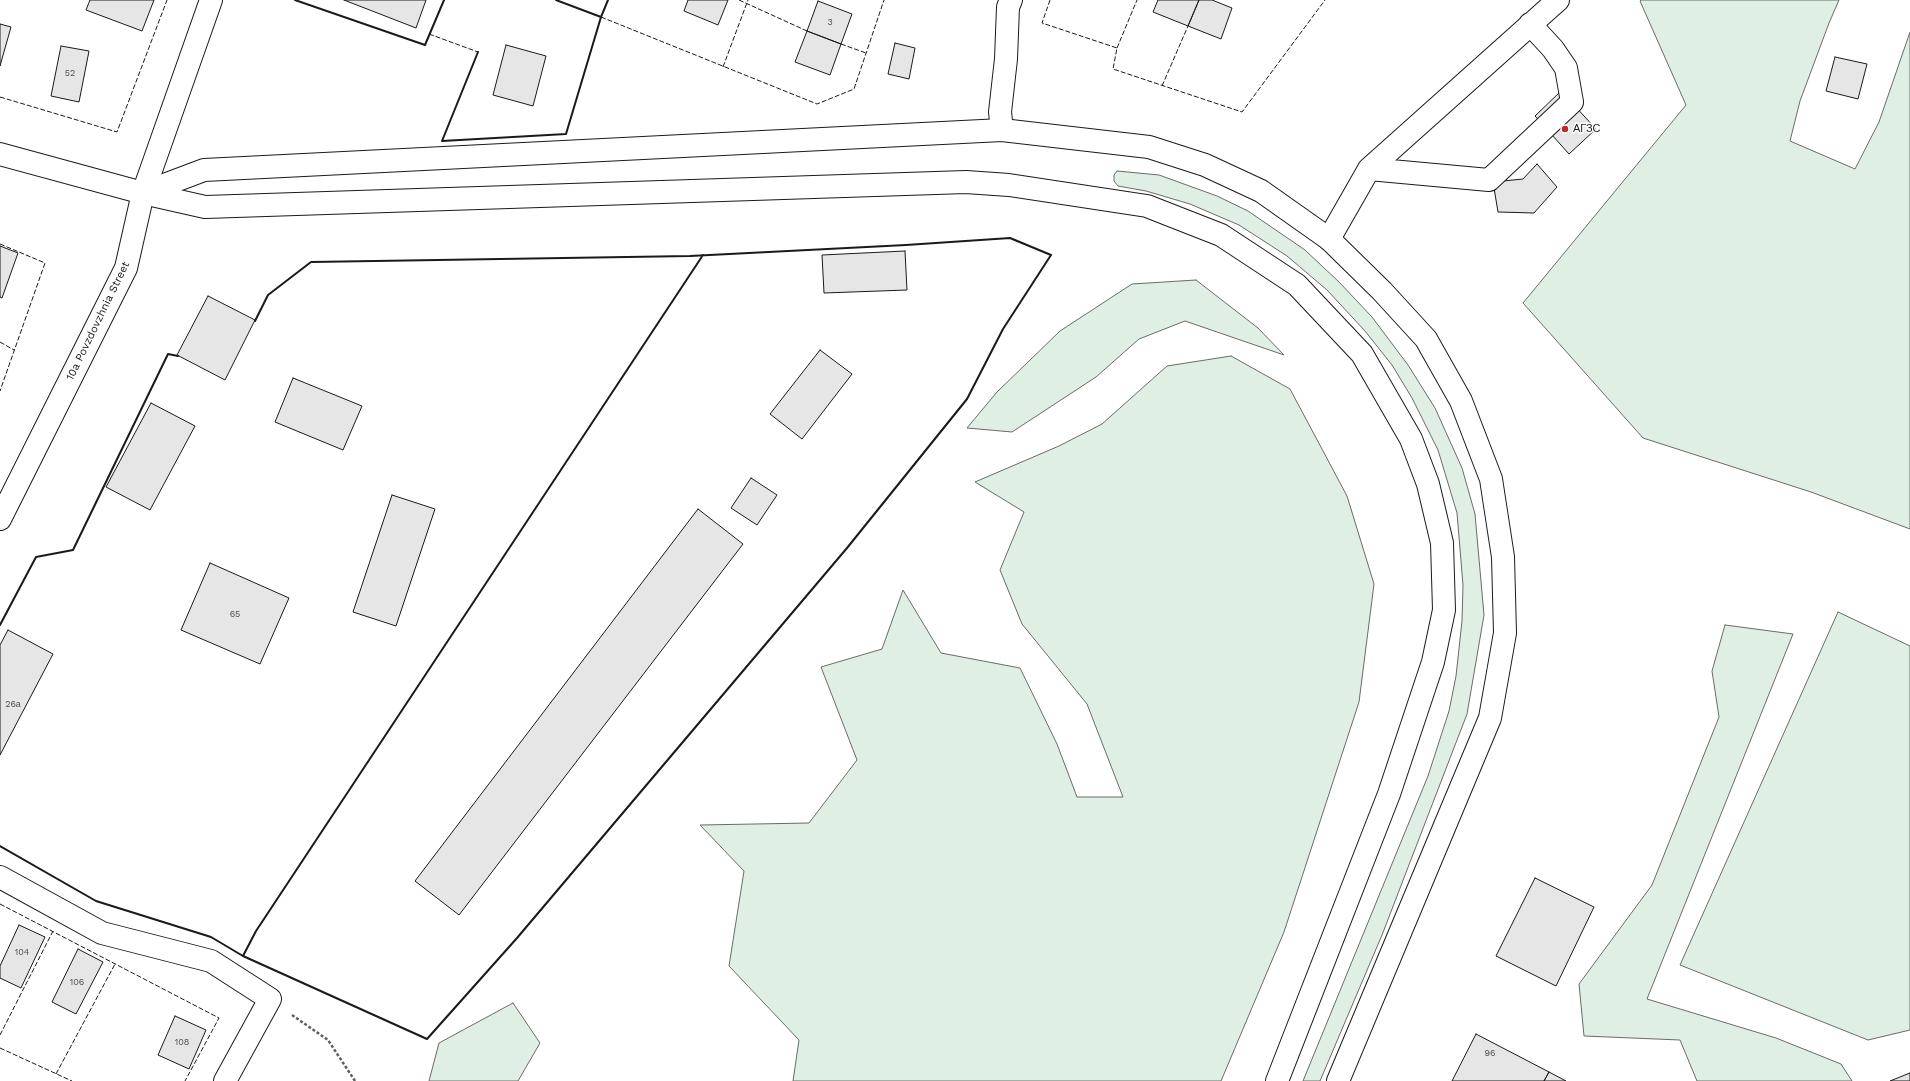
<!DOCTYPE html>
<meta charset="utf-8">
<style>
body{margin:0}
canvas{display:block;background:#fff}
</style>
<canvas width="1910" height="1081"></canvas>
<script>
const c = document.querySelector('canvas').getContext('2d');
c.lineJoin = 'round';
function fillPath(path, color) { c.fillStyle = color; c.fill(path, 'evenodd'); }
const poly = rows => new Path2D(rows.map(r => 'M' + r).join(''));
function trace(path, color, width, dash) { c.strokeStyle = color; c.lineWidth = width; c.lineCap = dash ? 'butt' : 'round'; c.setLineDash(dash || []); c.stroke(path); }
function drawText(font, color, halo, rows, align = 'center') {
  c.font = font + ' "Work Sans",sans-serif'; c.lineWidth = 3; c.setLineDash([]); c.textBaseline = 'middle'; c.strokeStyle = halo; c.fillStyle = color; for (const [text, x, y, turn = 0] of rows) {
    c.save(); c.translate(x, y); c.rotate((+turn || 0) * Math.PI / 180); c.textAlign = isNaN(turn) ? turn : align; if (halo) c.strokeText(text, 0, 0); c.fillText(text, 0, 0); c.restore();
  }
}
const green = poly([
 [1641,0,1839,0,1829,23,1800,101,1790,141,1855,169,1879,122,1910,32,1910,529,1811,492,1643,438,1523,303,1686,105,1640,1,1641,0],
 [1117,171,1159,175,1217,196,1248,211,1305,250,1339,282,1372,317,1408,365,1435,408,1462,468,1475,514,1484,615,1467,714,1382,935,1320,1081,1303,1081,1428,776,1449,711,1456,676,1462,621,1463,585,1457,513,1438,450,1412,398,1392,365,1365,331,1327,290,1287,256,1239,225,1190,204,1146,191,1118,186,1114,181,1114,175,1117,171],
 [1196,280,1258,328,1284,355,1185,321,1139,339,1096,377,1012,432,967,428,997,392,1060,331,1132,284,1196,280],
 [1231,356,1290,389,1347,496,1374,584,1359,702,1284,932,1221,1081,793,1081,799,1040,729,966,744,871,700,825,809,823,857,760,821,667,882,649,903,590,941,653,1020,668,1057,744,1077,797,1123,797,1087,704,1022,624,1000,570,1024,512,975,482,1059,446,1102,424,1167,366,1231,356],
 [1838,612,1910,646,1910,1030,1868,1040,1680,965,1838,612],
 [1725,625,1793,634,1647,999,1776,1038,1841,1064,1852,1081,1697,1081,1680,1040,1584,1036,1579,984,1652,885,1719,717,1712,671,1725,625],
 [513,1003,540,1043,518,1081,429,1081,439,1043,513,1003]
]);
fillPath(green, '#e0efe3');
trace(green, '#6a6a6a', 1);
const building = poly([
 [90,0,154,0,142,31,86,10,90,0],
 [344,0,426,0,416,28,344,0],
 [688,0,728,0,718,25,684,11,688,0],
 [1158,0,1199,0,1188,26,1153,12,1158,0],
 [1199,0,1212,0,1232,8,1221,39,1188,26,1199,0],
 [818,1,852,14,841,44,807,31,818,1],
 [0,24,11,27,0,66,0,24],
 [807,31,841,44,830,75,795,62,807,31],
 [895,43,915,48,909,79,888,74,895,43],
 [506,45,546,56,533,106,493,95,506,45],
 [61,46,89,51,79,102,51,96,61,46],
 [1835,57,1867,64,1858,99,1826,91,1835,57],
 [1561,91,1596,129,1569,154,1535,116,1561,91],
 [1537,164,1557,187,1534,213,1498,212,1493,182,1523,179,1537,164],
 [0,246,18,253,2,298,0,297,0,246],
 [905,251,907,290,824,293,822,255,905,251],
 [208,296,255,320,225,380,177,355,208,296],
 [820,350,852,374,802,439,770,414,820,350],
 [293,378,362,406,343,450,275,422,293,378],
 [151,403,195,426,150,510,106,487,151,403],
 [751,478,777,495,757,525,731,508,751,478],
 [392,495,435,509,396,626,353,612,392,495],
 [698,509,743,544,459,915,415,881,698,509],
 [210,563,289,598,260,664,181,630,210,563],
 [8,630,53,654,0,755,0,645,8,630],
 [1535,878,1594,907,1556,986,1496,956,1535,878],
 [19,925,45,937,21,988,0,978,0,966,19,925],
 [78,949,103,962,76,1014,52,1002,78,949],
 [175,1016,206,1030,189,1069,158,1055,175,1016],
 [1476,1034,1549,1072,1544,1081,1452,1081,1476,1034],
 [1549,1072,1566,1081,1544,1081,1549,1072],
 [1910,1073,1910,1081,1890,1081,1910,1073]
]);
fillPath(building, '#e6e6e6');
trace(building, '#1a1a1a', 1);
const minor = poly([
 [1002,130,1000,112,1006,59,1008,7,1011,0],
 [1369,169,1489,180,1572,102,1566,68,1553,49,1530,24],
 [1329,239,1369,169,1558,0],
 [0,519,126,268,143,193,211,0],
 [0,877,102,933,211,961,270,999,225,1081]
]);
const major = poly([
 [0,154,143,193,205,207,966,182,1009,185,1147,206,1221,235,1297,285,1362,354,1411,439,1428,484,1442,543,1444,610,1433,662,1389,794,1277,1081],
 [143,193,204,170,1002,130,1149,147,1205,165,1261,191,1329,239,1382,291,1426,339,1461,401,1491,479,1503,557,1505,633,1490,718,1338,1081]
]);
trace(minor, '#1a1a1a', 24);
trace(major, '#1a1a1a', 24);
trace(poly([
 [292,1015,328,1040,355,1081]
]), '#5f5f5f', 2.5, [3, 2]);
trace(minor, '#fff', 22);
trace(major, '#fff', 22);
trace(poly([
 [739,0,807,31],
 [1050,0,1042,23,1117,48,1113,69,1242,112,1325,0],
 [601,17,817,104,854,89,884,0],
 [429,34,478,52],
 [841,44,866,53],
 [1117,48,1137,0],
 [723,67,748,0],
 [1162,86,1188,26],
 [0,97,117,132,167,0],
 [0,244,45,263,0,391],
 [0,342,14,350],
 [0,904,219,1018,185,1081],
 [0,1035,53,931],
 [0,1048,72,1081],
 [56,1074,115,964]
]), '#1a1a1a', 1, [5, 2]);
trace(poly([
 [295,0,425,45,444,0],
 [556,0,601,17,608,0],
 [478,52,442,141,566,134,601,17],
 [255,321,268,295,311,262,690,256,906,245,1010,238,1051,255,1003,329,967,399,847,548,517,938,427,1039,243,956,256,931,703,255],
 [0,625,36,557,73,550,168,354,178,356],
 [0,846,96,901,211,937,243,956]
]), '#1a1a1a', 2);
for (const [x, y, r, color] of [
 [1565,129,4,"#c62828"]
]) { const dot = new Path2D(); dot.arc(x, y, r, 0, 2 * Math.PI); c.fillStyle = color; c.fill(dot); trace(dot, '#fff', 1.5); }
drawText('9px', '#4d4d4d', null, [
 ["3",830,22],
 ["52",70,73],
 ["65",235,614],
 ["26а",13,704],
 ["104",22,952],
 ["106",77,982],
 ["108",182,1042],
 ["96",1490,1053]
]);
drawText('11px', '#1a1a1a', '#fff', [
 ["АГЗС",1573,129]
], 'left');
drawText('11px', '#1a1a1a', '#fff', [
 ["10a Povzdovzhnia Street",98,321,-64]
]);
</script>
